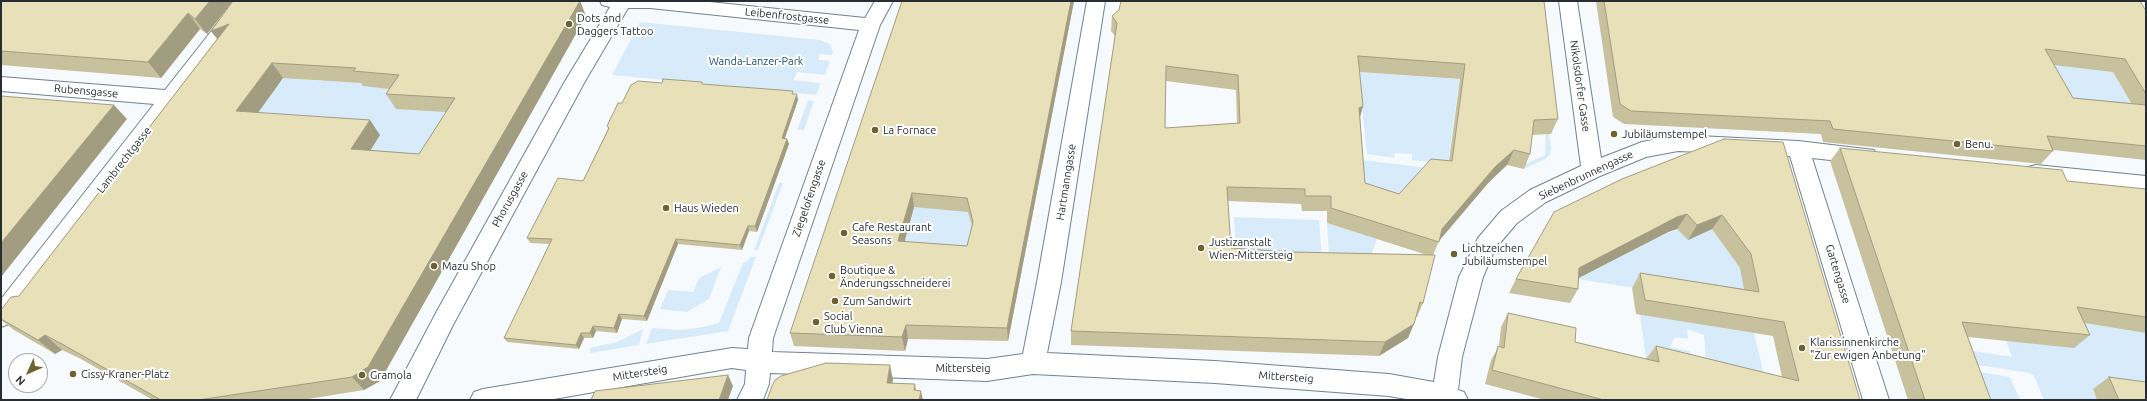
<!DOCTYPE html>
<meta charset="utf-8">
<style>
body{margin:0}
#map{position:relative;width:2147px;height:401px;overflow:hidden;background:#f7fafd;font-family:Ubuntu,sans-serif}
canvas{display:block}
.frame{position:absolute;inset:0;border:2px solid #272d32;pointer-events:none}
.north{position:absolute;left:8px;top:353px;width:40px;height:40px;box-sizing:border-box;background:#fff;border:1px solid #a9abad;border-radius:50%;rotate:225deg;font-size:11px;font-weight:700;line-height:16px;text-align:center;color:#272d32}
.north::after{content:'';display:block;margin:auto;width:14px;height:18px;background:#6d6330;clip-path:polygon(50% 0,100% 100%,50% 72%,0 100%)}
</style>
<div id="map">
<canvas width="2147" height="401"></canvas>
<div class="frame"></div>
<div class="north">N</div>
</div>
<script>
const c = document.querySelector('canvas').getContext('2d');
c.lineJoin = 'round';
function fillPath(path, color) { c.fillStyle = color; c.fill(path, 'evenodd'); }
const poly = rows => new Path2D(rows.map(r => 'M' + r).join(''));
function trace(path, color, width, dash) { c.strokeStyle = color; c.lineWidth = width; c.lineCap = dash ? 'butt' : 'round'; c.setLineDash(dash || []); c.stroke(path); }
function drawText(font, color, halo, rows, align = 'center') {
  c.font = font + ' Ubuntu,sans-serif'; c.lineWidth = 4; c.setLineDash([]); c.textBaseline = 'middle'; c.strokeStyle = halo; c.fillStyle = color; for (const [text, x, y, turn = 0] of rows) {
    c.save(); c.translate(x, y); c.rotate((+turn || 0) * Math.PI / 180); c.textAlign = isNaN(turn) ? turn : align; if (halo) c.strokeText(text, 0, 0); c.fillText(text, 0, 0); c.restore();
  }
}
fillPath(poly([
 [2008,1,2113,72,2139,118,2061,111],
 [640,22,820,40,830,44,833,51,832,55,820,54,818,60,830,61,825,75,797,72,794,80,821,83,816,95,612,75],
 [1358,72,1471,80,1458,89,1448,164,1412,160,1412,154,1394,153,1395,158,1367,154],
 [287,74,301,79,322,81,325,77,386,85,468,114,445,150,362,164,379,135,206,150,279,84],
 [808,100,814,101,804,130,797,130],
 [1546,132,1549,132,1551,148,1550,155,1545,159,1524,169,1524,163,1528,163,1545,155],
 [1361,160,1428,168,1393,206,1363,197],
 [779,183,783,183,758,250,754,250],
 [985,183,973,228,969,260,876,254,899,205],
 [1702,214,1740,268,1748,306,1571,278,1664,229,1669,233,1677,229,1688,240],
 [1234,217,1319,220,1322,258,1236,255],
 [1327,223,1377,239,1367,267,1330,267],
 [750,257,756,257,728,331,646,344,652,328,678,330,698,328,719,323,743,263,749,260],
 [721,267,709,299,687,312,660,309,668,290,693,292,699,278],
 [2111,280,2136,331,2146,333,2146,396,2093,390,2098,400,2044,400,2034,376,2029,373,1978,365,1973,351,2012,357,2006,341,2062,320],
 [1640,314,1754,333,1766,383,1706,361,1704,335,1687,329,1688,339,1675,337,1670,347,1690,351,1692,361,1646,359],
 [643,329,639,345,590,353,590,348,617,342],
 [1980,372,2010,377,2020,400,1991,400]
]), '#d8ebfb');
const minor = poly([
 [235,1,254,1,179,103,9,324,1,327,1,299,154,104,1,91,1,77,165,90,235,1],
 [600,1,700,1,865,18,875,1,893,1,880,25,773,338,772,352,987,359,1023,354,1037,282,1087,1,1105,1,1061,282,1047,353,1215,361,1389,374,1434,382,1438,357,1459,277,1478,238,1501,211,1530,190,1581,166,1559,1,1577,1,1601,158,1642,142,1678,135,1798,141,1874,150,1877,156,1874,162,1866,164,1812,158,1889,400,1863,400,1790,156,1678,151,1646,157,1600,176,1546,202,1517,223,1495,249,1483,277,1462,357,1458,390,1464,392,1468,400,1412,400,1389,396,1215,383,1033,374,987,381,770,373,769,384,763,400,737,400,745,384,746,370,732,368,548,400,470,400,474,392,483,389,732,348,748,349,749,338,859,30,650,8,628,8,584,83,453,325,416,400,390,400,437,311,564,83,610,7,602,5,600,1],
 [2036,165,2146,176,2146,192,2028,179,2025,173,2028,167,2036,165]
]);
trace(minor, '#73828e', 2);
fillPath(minor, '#fff');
fillPath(poly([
 [1,1,233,1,207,34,200,29,161,78,1,65],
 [580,1,586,16,380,381,364,390,302,400,153,400,79,358,62,350,55,354,14,330,1,320,1,310,19,296,217,39,211,31],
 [283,78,361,83,363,86,389,89,386,94,396,109,446,112,419,154,370,150,380,135,258,113],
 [1074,1,1008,341,908,339,905,351,794,346,790,333],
 [914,207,968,212,972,226,967,246,904,242],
 [1544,1,1558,119,1551,134,1532,135,1530,154,1524,169,1507,165,1489,182,1439,241,1433,255,1423,303,1417,317,1416,317,1408,338,1379,356,1071,345,1071,331,1115,36,1111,31,1112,16],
 [1359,72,1460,79,1449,161,1399,194,1365,183,1360,116,1363,106],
 [1166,81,1236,90,1237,123,1165,128],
 [1228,201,1301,204,1302,211,1327,211,1327,223,1427,255,1292,252,1231,248],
 [1596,1,2140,1,2146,11,2146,160,2053,150,2053,151,2041,164,1823,142,1821,134,1624,124,1613,117],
 [2054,65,2113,72,2131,103,2073,98],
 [662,83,703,84,794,94,798,100,785,138,787,139,789,144,757,232,749,231,742,250,678,244,647,321,622,319,617,333,596,331,593,338,584,338,579,349,507,342,504,338,550,244,530,243,527,238,583,181,608,129,607,126,622,103],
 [1724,139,1860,400,1545,400,1485,384,1491,360,1499,346,1501,327,1508,313,1575,342,1646,359,1656,346,1782,377,1773,336,1636,314,1632,288,1640,273,1744,289,1740,268,1712,229,1688,240,1677,229,1668,232,1578,278,1578,289,1570,303,1509,293,1516,279],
 [1840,148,2067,181,2146,189,2146,333,2085,323,2090,335,2074,348,1968,337,1991,400,1908,400,1830,161],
 [2109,377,2146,400,2097,400,2093,389]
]), '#c7c19e');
fillPath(poly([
 [210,1,233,1,207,34,195,19],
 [580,1,586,16,380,381,364,390,352,377],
 [1071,1,1074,1,1008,341,1007,328],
 [188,13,200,29,161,78,148,62],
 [229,24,223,46,211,31],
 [272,63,283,78,248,126,236,111],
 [797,94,798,100,783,143,782,138],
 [114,105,127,119,1,277,1,243],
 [1363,106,1359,121,1359,108],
 [370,120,380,135,362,164,351,149],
 [787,139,789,144,757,232,755,226],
 [1514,150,1507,165,1489,182,1438,242,1442,229,1495,167],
 [912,193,914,207,901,255,898,241],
 [1687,214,1677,229,1668,232,1571,282,1579,268,1677,217],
 [1722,215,1712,229,1688,240,1697,225],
 [748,226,749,231,742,250,740,245],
 [676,239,678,244,647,321,644,316],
 [619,314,622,319,617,333,614,328],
 [1414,324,1408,338,1379,356,1385,342],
 [906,325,908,339,905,351,902,337],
 [593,326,596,331,593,338,590,333],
 [581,333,584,338,579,349,576,345],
 [45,335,62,350,55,354,38,340],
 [890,365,893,379,891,397,887,383],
 [728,375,733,386,728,400,719,400],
 [915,384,917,398,914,390],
 [921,391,923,400,919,400]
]), '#a29d81');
const building = poly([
 [1,1,210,1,195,19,188,13,148,62,1,51,1,1],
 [233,1,580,1,368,367,352,377,198,400,161,400,62,344,45,335,38,340,1,319,1,310,11,297,19,296,229,24,211,31,233,1],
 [272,63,356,68,353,71,399,75,386,94,455,98,419,154,351,149,370,120,236,111,272,63],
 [902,1,1071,1,1007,328,906,325,902,337,790,333,902,1],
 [912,193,967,198,973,222,967,246,898,241,912,193],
 [1121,1,1544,1,1558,119,1534,120,1530,154,1514,150,1495,167,1442,229,1439,242,1331,208,1331,196,1305,196,1305,189,1227,187,1231,248,1292,252,1435,255,1423,303,1420,302,1414,324,1385,342,1071,331,1117,23,1112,16,1119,10,1121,1],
 [1358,56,1465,64,1452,161,1431,159,1399,194,1365,183,1359,108,1363,106,1358,56],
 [1166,66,1238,75,1240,123,1165,128,1166,66],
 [1604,1,2140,1,2146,11,2146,94,2125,59,2045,49,2073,98,2146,105,2146,146,2047,136,2053,151,1833,129,1830,121,1631,111,1620,104,1604,1],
 [663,79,702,82,702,84,793,91,792,94,797,94,782,138,787,139,755,226,748,226,740,245,676,239,644,316,619,314,614,328,593,326,590,333,581,333,576,345,504,338,552,239,527,238,558,178,583,181,609,128,607,126,618,103,622,103,631,85,638,81,662,83,663,79],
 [1,96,114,105,1,243,1,96],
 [1724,139,1783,142,1860,400,1604,400,1492,370,1498,346,1504,348,1508,313,1576,328,1575,342,1659,362,1656,346,1799,381,1784,322,1645,300,1640,273,1759,292,1751,254,1722,215,1697,225,1687,214,1677,217,1579,268,1578,289,1516,279,1554,212,1622,179,1724,139],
 [1840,148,2062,170,2067,181,2146,189,2146,317,2077,307,2090,335,1962,322,1991,400,1925,400,1840,148],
 [826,363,890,365,887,383,915,384,914,390,921,391,919,400,767,400,772,386,775,380,781,376,826,363],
 [728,375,719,400,591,400,595,391,728,375],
 [2109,377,2146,382,2146,400,2119,400,2109,377]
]);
fillPath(building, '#e7e0b8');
trace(building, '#a29d81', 1);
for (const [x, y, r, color] of [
 [569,24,4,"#6d6330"],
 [875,130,4,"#6d6330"],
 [1614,134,4,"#6d6330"],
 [1957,144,4,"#6d6330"],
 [666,208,4,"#6d6330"],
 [844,233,4,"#6d6330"],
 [1201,248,4,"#6d6330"],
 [1454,254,4,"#6d6330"],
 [434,266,4,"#6d6330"],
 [832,276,4,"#6d6330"],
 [835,301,4,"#6d6330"],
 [816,322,4,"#6d6330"],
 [1802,348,4,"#6d6330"],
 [73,374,4,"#6d6330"],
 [362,375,4,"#6d6330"]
]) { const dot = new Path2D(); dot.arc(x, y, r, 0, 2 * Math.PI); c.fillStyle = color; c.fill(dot); trace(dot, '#fff', 1.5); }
drawText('11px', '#272d32', '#fff', [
 ["Leibenfrostgasse",787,16,6],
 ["Nikolsdorfer Gasse",1580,86,82],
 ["Rubensgasse",86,91,5],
 ["Lambrechtgasse",124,160,-52],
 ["Siebenbrunnengasse",1586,175,-25],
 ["Hartmanngasse",1066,182,-81],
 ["Ziegelofengasse",809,198,-71],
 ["Phorusgasse",510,199,-61],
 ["Gartengasse",1838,274,73],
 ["Mittersteig",963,368],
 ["Mittersteig",640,373,-9],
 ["Mittersteig",1286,377,4]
]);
drawText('11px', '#272d32', '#fff', [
 ["Dots and",577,18],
 ["Daggers Tattoo",577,31],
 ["La Fornace",883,130],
 ["Jubiläumstempel",1622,134],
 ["Benu.",1965,144],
 ["Haus Wieden",674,208],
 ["Cafe Restaurant",852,227],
 ["Seasons",852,240],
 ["Justizanstalt",1209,242],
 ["Wien-Mittersteig",1209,255],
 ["Lichtzeichen",1462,248],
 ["Jubiläumstempel",1462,261],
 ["Mazu Shop",442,266],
 ["Boutique &",840,270],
 ["Änderungsschneiderei",840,283],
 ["Zum Sandwirt",843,301],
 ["Social",824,316],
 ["Club Vienna",824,329],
 ["Klarissinnenkirche",1810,342],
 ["\"Zur ewigen Anbetung\"",1810,355],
 ["Cissy-Kraner-Platz",81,374],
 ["Gramola",370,375]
], 'left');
drawText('11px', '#1a5075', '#fff', [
 ["Wanda-Lanzer-Park",756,61]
]);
</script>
